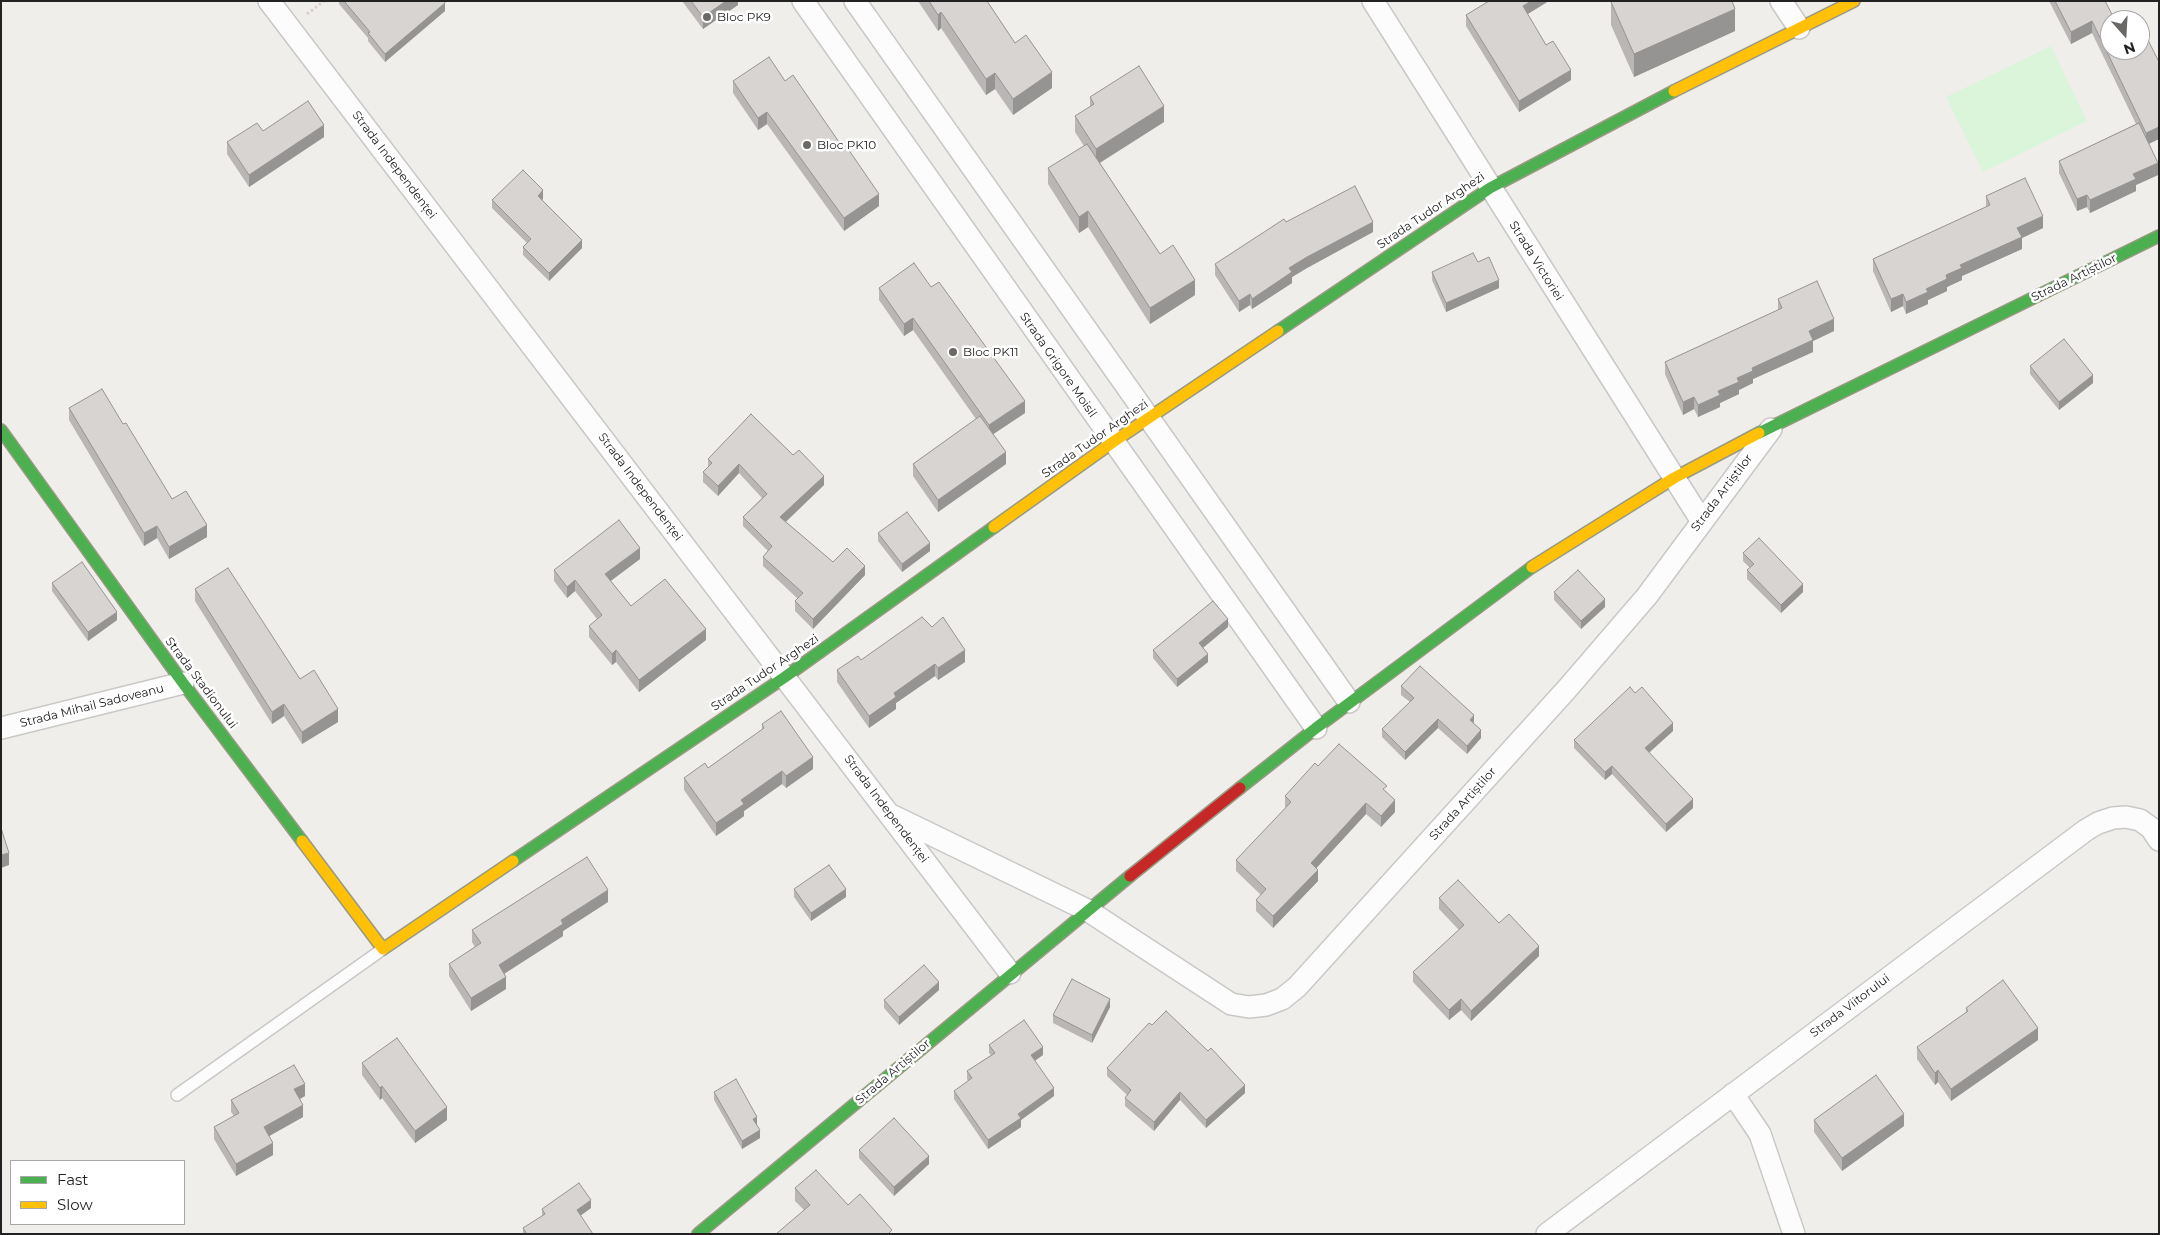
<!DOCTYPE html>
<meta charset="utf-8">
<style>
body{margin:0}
#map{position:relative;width:2160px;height:1235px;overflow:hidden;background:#f0eeeb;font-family:Montserrat,sans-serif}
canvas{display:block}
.frame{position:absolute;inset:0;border:2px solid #222;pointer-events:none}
.legend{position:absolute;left:10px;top:1160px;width:175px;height:65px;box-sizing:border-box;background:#fff;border:1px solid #a7a7a7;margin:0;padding:6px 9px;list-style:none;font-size:15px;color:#222}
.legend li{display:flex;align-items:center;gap:10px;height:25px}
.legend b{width:25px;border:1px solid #a7a7a7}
.north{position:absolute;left:2100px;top:10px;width:50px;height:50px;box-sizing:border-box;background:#fff;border:1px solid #a7a7a7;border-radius:50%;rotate:161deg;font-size:14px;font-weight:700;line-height:20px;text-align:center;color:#222}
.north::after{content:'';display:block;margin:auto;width:18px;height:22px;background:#6a6968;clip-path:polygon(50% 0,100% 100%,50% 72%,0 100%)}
</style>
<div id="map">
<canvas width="2160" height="1235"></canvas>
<div class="frame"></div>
<ul class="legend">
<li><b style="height:6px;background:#4caf50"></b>Fast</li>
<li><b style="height:6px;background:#ffc107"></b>Slow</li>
</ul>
<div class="north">N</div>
</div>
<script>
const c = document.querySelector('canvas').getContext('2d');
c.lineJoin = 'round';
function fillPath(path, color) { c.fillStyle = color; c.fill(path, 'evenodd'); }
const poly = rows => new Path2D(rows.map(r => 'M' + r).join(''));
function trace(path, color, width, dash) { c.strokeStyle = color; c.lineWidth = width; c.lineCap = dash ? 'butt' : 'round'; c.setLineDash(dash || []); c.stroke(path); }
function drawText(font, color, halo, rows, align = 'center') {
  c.font = font + ' Montserrat,sans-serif'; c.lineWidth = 5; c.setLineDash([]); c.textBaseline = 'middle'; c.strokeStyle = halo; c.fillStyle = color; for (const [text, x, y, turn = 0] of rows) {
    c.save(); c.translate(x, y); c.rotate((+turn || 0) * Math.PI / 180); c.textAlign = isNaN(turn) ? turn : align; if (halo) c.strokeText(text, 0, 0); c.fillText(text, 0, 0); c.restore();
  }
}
fillPath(poly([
 [2051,46,2087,121,1983,172,1946,97]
]), '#daf5da');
const lane = poly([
 [177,1095,383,949]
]);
const street = poly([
 [269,1,1010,973],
 [803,1,1316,728],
 [855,1,1349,702],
 [1373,1,1701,520],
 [1781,1,1799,28],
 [1,728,183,683],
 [893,816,1087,910,1231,1004,1249,1007,1266,1005,1282,999,1297,987,1567,689,1647,596,1771,429],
 [1733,1094,1760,1134,1794,1234],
 [1547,1234,2086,830,2098,823,2113,818,2126,817,2140,820,2151,828,2159,840]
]);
const fast = poly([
 [1278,331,1490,188,1674,91],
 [1,430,183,683,302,841],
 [1759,433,2159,236],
 [1240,788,1316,728,1532,567],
 [513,861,785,677,994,527],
 [698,1234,1130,876]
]);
const slow = poly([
 [1674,91,1854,1],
 [994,527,1113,442,1278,331],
 [1532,567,1674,478,1759,433],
 [302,841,383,949,513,861]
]);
const jam = poly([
 [1130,876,1240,788]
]);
trace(lane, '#c9c8c7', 14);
trace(street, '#c9c8c7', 24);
trace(fast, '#999a82', 14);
trace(slow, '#999a82', 14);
trace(jam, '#999a82', 14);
trace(poly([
 [307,14,324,1]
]), '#dccecd', 3, [2.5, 2.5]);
trace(lane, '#fdfcfc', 11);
trace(street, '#fdfcfc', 21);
trace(fast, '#4caf50', 11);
trace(slow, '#ffc107', 11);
trace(jam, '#c62828', 11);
fillPath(poly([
 [339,1,444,1,445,11,385,62,368,41,368,38,339,4],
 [682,1,738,1,738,5,703,29],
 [918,1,987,1,1015,43,1052,88,1013,115,995,89,986,95,941,28,938,31],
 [2049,1,2105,1,2110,50,2159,60,2159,139,2149,144,2158,175,2136,185,2136,191,2090,213,2087,207,2077,211,2059,173,2059,161,2136,124,2092,33,2071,44],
 [1611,2,1735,31,1634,77,1611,25],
 [1527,14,1546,45,1571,80,1519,112,1466,26,1466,15],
 [733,81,785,81,879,206,844,231,767,124,758,130,733,93],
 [1090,97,1164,122,1100,163,1160,254,1195,295,1150,324,1088,227,1079,233,1048,184,1048,168,1084,146,1075,132,1075,116,1090,107],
 [263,131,324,137,249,187,227,154,227,142],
 [1986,196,2043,228,2022,238,2022,249,1962,276,1962,280,1947,287,1947,291,1928,300,1928,304,1906,314,1903,306,1891,312,1873,271,1873,259,1986,207],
 [543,199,542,200,582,248,549,281,523,255,523,247,527,243,492,208,492,200],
 [1286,222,1373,232,1307,268,1292,277,1292,283,1252,309,1250,305,1239,312,1215,275,1215,264],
 [1478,262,1499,288,1446,312,1432,280,1432,272],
 [931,287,1025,413,993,434,1006,464,938,512,913,476,913,464,976,419,913,330,904,336,879,300,879,288],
 [1778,299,1834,331,1813,341,1813,352,1753,379,1753,383,1739,390,1739,394,1720,403,1720,407,1698,417,1694,409,1683,415,1665,374,1665,362,1778,310],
 [2030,366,2093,383,2059,410,2030,374],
 [69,408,123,424,172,499,207,537,169,559,157,538,144,546,69,420],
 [751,414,824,485,786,522,833,562,865,575,813,629,795,611,795,601,798,599,763,566,763,557,768,551,743,526,743,517,762,498,739,473,718,496,703,482,703,472,708,467,708,459],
 [878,533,930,551,902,572,878,541],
 [1743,553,1803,592,1781,613,1747,579,1747,570,1750,568,1743,561],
 [640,559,611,581,631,606,706,640,639,692,616,662,612,665,589,637,589,626,597,619,575,591,567,598,554,581,554,570],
 [52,583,117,620,88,641,52,591],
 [195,589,300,679,338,722,302,744,284,716,272,724,195,601],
 [1554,592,1605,607,1581,629,1554,600],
 [1228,627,1203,648,1208,662,1177,687,1153,658,1153,650],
 [861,660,965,662,938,680,935,676,896,703,896,709,869,728,837,682,837,670],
 [1401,686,1474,724,1481,738,1467,754,1438,728,1405,760,1382,737,1382,729,1410,702,1401,695],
 [1635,693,1673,731,1649,753,1693,808,1666,832,1612,774,1605,780,1574,748,1574,740],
 [762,724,813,769,786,788,782,784,744,811,744,816,716,836,684,790,684,778,708,768,762,730],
 [1318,766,1387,792,1395,812,1381,827,1366,814,1316,868,1318,881,1273,928,1256,911,1256,900,1261,895,1236,871,1236,860,1286,808,1285,807,1285,796],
 [794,889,846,897,811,921,794,897],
 [1439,898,1499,923,1539,956,1471,1021,1461,1010,1449,1020,1413,982,1413,972,1459,930,1439,909],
 [608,902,563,931,563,936,504,974,506,989,471,1011,449,976,449,964,475,947,472,942,472,930],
 [939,990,899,1025,884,1008,884,1000],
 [1110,1007,1092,1043,1053,1023,1053,1015],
 [1966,1008,2038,1040,1951,1101,1938,1082,1935,1085,1917,1059,1917,1047,1966,1013],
 [989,1045,1043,1055,1035,1061,1054,1096,1021,1120,1021,1127,988,1149,954,1099,954,1091,968,1081,967,1079,967,1071,991,1055,989,1053],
 [362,1063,447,1120,415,1143,382,1098,380,1100,362,1075],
 [1107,1068,1245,1093,1206,1128,1180,1100,1154,1131,1125,1106,1125,1098,1127,1095,1107,1076],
 [714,1092,757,1125,760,1138,742,1149,714,1100],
 [305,1096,300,1099,303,1117,269,1136,273,1155,236,1176,214,1139,214,1127,234,1116,231,1112,231,1100],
 [1814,1120,1904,1126,1842,1171,1814,1132],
 [859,1150,929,1164,894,1196,859,1158],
 [795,1188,848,1205,892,1234,804,1210,795,1201],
 [591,1208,580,1216,542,1216,542,1209],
 [523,1228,527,1234,523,1234]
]), '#b9b6b5');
fillPath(poly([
 [726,1,738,1,738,5,703,29,703,17],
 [1531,1,1549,1,1523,17,1523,6],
 [445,3,445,11,385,62,385,54],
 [1735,9,1735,31,1634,77,1634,54],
 [941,12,941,28,938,31,938,15],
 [2092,21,2092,33,2071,44,2071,32],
 [1571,70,1571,80,1519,112,1519,101],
 [1052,72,1052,88,1013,115,1013,99],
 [995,73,995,89,986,95,986,79],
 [1164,106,1164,122,1096,165,1096,149],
 [767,112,767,124,758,130,758,118],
 [324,125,324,137,249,187,249,175],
 [2159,127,2159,139,2146,145,2146,133],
 [2158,163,2158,175,2136,185,2136,191,2090,213,2090,200,2133,174],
 [543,190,543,199,538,204,538,196],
 [879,194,879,206,844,231,844,218],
 [2087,195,2087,207,2077,211,2077,199],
 [1088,211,1088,227,1079,233,1079,217],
 [2043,216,2043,228,2022,238,2022,249,1962,276,1962,280,1947,287,1947,291,1928,300,1928,304,1906,314,1906,302,1960,265,2017,228],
 [1373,222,1373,232,1307,268,1292,277,1292,283,1252,309,1252,299,1289,268,1307,257],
 [582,240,582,248,549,281,549,273],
 [1195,280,1195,295,1150,324,1150,308],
 [1499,280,1499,288,1446,312,1446,303],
 [1250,294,1250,305,1239,312,1239,301],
 [1903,294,1903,306,1891,312,1891,299],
 [913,318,913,330,904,336,904,324],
 [1834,319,1834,331,1813,341,1813,352,1753,379,1753,383,1739,390,1739,394,1720,403,1720,407,1698,417,1698,405,1752,368,1809,331],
 [2093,375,2093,383,2059,410,2059,402],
 [1694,397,1694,409,1683,415,1683,402],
 [1025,401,1025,413,989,437,989,425],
 [1006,452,1006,464,938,512,938,500],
 [739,464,739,473,718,496,718,486],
 [824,476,824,485,780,527,780,517],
 [207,525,207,537,169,559,169,547],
 [157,526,157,538,144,546,144,533],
 [930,543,930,551,902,572,902,564],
 [640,548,640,559,605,585,605,574],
 [865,566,865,575,813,629,813,619],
 [575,580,575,591,567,598,567,587],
 [1803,584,1803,592,1781,613,1781,605],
 [1605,599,1605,607,1581,629,1581,621],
 [117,612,117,620,88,641,88,632],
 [1228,619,1228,627,1199,651,1199,643],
 [706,629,706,640,639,692,639,680],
 [616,650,616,662,612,665,612,654],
 [965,650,965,662,938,680,938,668],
 [1208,654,1208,662,1177,687,1177,679],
 [935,664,935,676,896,703,896,709,869,728,869,716,894,693],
 [284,704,284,716,272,724,272,712],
 [338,709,338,722,302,744,302,732],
 [1474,715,1474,723,1470,720],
 [1438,719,1438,728,1405,760,1405,752],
 [1673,723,1673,731,1645,756,1645,748],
 [1481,730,1481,738,1467,754,1467,746],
 [813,757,813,769,786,788,786,776],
 [1612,766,1612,774,1605,780,1605,772],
 [782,771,782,784,744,811,744,816,716,836,716,823,741,800],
 [1693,799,1693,808,1666,832,1666,824],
 [1395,800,1395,812,1381,827,1381,816],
 [1366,803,1366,814,1311,874,1311,863],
 [9,853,9,865,1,868,1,855],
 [1318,870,1318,881,1273,928,1273,916],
 [846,889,846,897,811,921,811,913],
 [608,890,608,902,563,931,563,936,499,977,499,965,561,920],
 [1539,946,1539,956,1471,1021,1471,1011],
 [506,977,506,989,471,1011,471,998],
 [939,982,939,990,899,1025,899,1017],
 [1110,999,1110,1007,1092,1043,1092,1035],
 [1461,999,1461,1010,1449,1020,1449,1010],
 [2038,1028,2038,1040,1951,1101,1951,1089],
 [1043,1047,1043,1055,1031,1063,1031,1055],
 [1938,1070,1938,1082,1935,1085,1935,1073],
 [305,1084,305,1096,294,1102,294,1089],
 [1245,1085,1245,1093,1206,1128,1206,1120],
 [382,1086,382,1098,380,1100,380,1088],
 [1054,1088,1054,1096,1021,1120,1021,1127,988,1149,988,1140,1018,1114],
 [1180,1092,1180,1100,1154,1131,1154,1122],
 [303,1105,303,1117,264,1139,264,1127],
 [447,1107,447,1120,415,1143,415,1131],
 [1904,1114,1904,1126,1842,1171,1842,1158],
 [757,1117,757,1125,753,1127,753,1119],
 [760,1130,760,1138,742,1149,742,1141],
 [273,1143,273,1155,236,1176,236,1164],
 [929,1156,929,1164,894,1196,894,1187],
 [591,1200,591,1208,577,1218,577,1210]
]), '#969493');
const building = poly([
 [344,1,444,1,445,3,385,54,368,33,370,32,344,1],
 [691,1,726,1,703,17,691,1],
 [929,1,987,1,1015,43,1026,35,1052,72,1013,99,995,73,986,79,941,12,938,15,929,1],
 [1489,1,1531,1,1523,6,1546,45,1553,41,1571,70,1519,101,1466,15,1489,1],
 [1613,1,1732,1,1735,9,1634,54,1611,2,1613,1],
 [2055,1,2105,1,2115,20,2110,20,2110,50,2140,50,2140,36,2145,34,2158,60,2159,60,2159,127,2146,133,2092,21,2071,32,2055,1],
 [769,57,785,81,793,75,841,145,844,143,879,194,844,218,767,112,758,118,733,81,769,57],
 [1139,66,1164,106,1096,149,1075,116,1094,104,1090,97,1139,66],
 [308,101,324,125,249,175,227,142,257,123,263,131,308,101],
 [2139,123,2158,163,2133,174,2136,179,2090,200,2087,195,2077,199,2059,161,2139,123],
 [1087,144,1160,254,1173,245,1195,280,1150,308,1088,211,1079,217,1048,168,1087,144],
 [523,170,543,190,538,196,582,240,549,273,523,247,531,239,492,200,523,170],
 [2025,178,2043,216,2017,228,2022,237,1960,265,1962,268,1946,275,1947,279,1926,289,1928,292,1906,302,1903,294,1891,299,1873,259,1990,205,1986,196,2025,178],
 [1355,186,1373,222,1307,257,1289,268,1292,272,1252,299,1250,294,1239,301,1215,264,1284,219,1286,222,1355,186],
 [1473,253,1478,262,1489,257,1499,280,1446,303,1432,272,1473,253],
 [914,263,931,287,939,282,1025,401,989,425,913,318,904,324,879,288,914,263],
 [1817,281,1834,319,1809,331,1813,340,1752,368,1753,371,1737,378,1739,382,1718,391,1720,395,1698,405,1694,397,1683,402,1665,362,1782,308,1778,299,1817,281],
 [2064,339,2093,375,2059,402,2030,366,2064,339],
 [102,389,123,424,126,423,172,499,186,491,207,525,169,547,157,526,144,533,69,408,102,389],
 [751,414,793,455,799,450,824,476,780,517,833,562,847,548,865,566,813,619,795,601,803,593,763,557,772,546,743,517,767,494,739,464,718,486,703,472,712,463,708,459,751,414],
 [980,416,1006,452,938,500,913,464,980,416],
 [907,512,930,543,902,564,878,533,907,512],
 [619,520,640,548,605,574,631,606,665,579,706,629,639,680,616,650,612,654,589,626,602,615,575,580,567,587,554,570,619,520],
 [1759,538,1803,584,1781,605,1747,570,1754,564,1743,553,1759,538],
 [82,562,117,612,88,632,52,583,82,562],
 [228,568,300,679,314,670,338,709,302,732,284,704,272,712,195,589,228,568],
 [1578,570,1605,599,1581,621,1554,592,1578,570],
 [1213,601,1228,619,1199,643,1208,654,1177,679,1153,650,1213,601],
 [922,617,932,627,943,617,965,650,938,668,935,664,894,693,896,697,869,716,837,670,858,656,861,660,922,617],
 [1420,666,1474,715,1470,720,1481,730,1467,746,1438,719,1405,752,1382,729,1414,698,1401,686,1420,666],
 [1630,687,1635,693,1642,687,1673,723,1645,748,1693,799,1666,824,1612,766,1605,772,1574,740,1630,687],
 [781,711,813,757,786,776,782,771,741,800,744,804,716,823,684,778,705,763,708,768,764,728,762,724,781,711],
 [1339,744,1387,786,1383,789,1395,800,1381,816,1366,803,1311,863,1318,870,1273,916,1256,900,1266,889,1236,860,1291,802,1285,796,1315,763,1318,766,1339,744],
 [1,828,9,853,1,855,1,828],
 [587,857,608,890,561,920,563,924,499,965,506,977,471,998,449,964,481,943,472,930,587,857],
 [829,865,846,889,811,913,794,889,829,865],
 [1458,880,1499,923,1509,914,1539,946,1471,1011,1461,999,1449,1010,1413,972,1464,925,1439,898,1458,880],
 [924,965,939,982,899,1017,884,1000,924,965],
 [1072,979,1110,999,1092,1035,1053,1015,1072,979],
 [2003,980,2038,1028,1951,1089,1938,1070,1935,1073,1917,1047,1968,1011,1966,1008,2003,980],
 [1166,1011,1208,1051,1211,1048,1245,1085,1206,1120,1180,1092,1154,1122,1125,1098,1131,1090,1107,1068,1149,1023,1152,1025,1166,1011],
 [1024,1020,1043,1047,1031,1055,1054,1088,1018,1114,1021,1118,988,1140,954,1091,972,1078,967,1071,995,1053,989,1045,1024,1020],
 [397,1038,447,1107,415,1131,382,1086,380,1088,362,1063,397,1038],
 [294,1065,305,1084,294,1089,303,1105,264,1127,273,1143,236,1164,214,1127,239,1113,231,1100,294,1065],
 [1876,1075,1904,1114,1842,1158,1814,1120,1876,1075],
 [736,1079,757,1117,753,1119,760,1130,742,1141,714,1092,736,1079],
 [894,1118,929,1156,894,1187,859,1150,894,1118],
 [816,1170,848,1205,860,1194,892,1230,888,1234,776,1234,810,1205,795,1188,816,1170],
 [579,1183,591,1200,577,1210,593,1234,527,1234,523,1228,545,1214,542,1209,579,1183]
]);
fillPath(building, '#d7d4d2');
trace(building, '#969493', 1);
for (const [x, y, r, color] of [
 [707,17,5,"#6a6968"],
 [807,145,5,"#6a6968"],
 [953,352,5,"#6a6968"]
]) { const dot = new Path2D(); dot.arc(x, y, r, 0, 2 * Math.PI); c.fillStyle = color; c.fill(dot); trace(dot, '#fff', 2); }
drawText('12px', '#222', '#fff', [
 ["Bloc PK9",717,17],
 ["Bloc PK10",817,145],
 ["Bloc PK11",963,352]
], 'left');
drawText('12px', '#222', '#fff', [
 ["Strada Independenței",394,165,53],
 ["Strada Tudor Arghezi",1431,211,-34],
 ["Strada Victoriei",1536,261,58],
 ["Strada Artiștilor",2074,278,-26],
 ["Strada Grigore Moisil",1058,365,55],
 ["Strada Tudor Arghezi",1095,439,-35],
 ["Strada Independenței",640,487,53],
 ["Strada Artiștilor",1722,493,-53],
 ["Strada Tudor Arghezi",765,673,-34],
 ["Strada Stadionului",201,683,53],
 ["Strada Mihail Sadoveanu",92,706,-14],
 ["Strada Artiștilor",1463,804,-48],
 ["Strada Independenței",886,809,53],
 ["Strada Viitorului",1850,1006,-37],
 ["Strada Artiștilor",893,1072,-40]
]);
</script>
